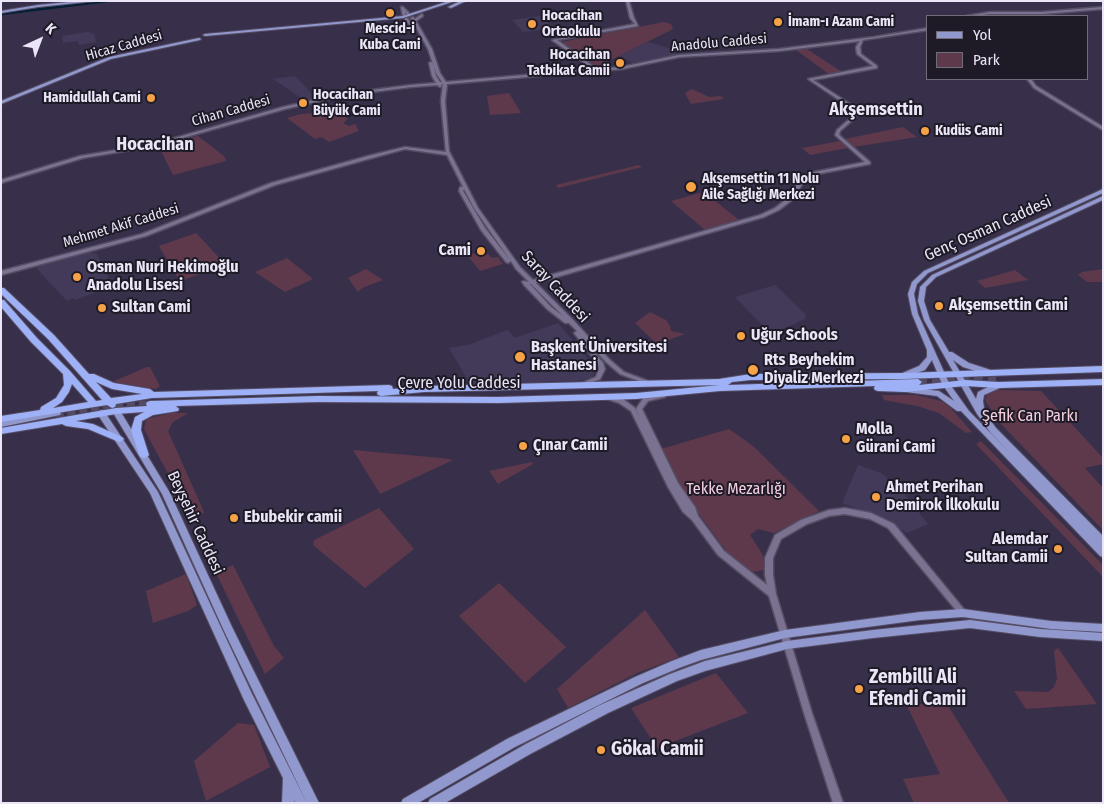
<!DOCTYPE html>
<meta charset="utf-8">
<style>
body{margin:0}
#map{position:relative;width:1104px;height:804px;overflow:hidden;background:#38304b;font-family:"Fira Sans Condensed",sans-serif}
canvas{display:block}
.frame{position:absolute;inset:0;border:2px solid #eae5f7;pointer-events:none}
.legend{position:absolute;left:926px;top:15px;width:162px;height:65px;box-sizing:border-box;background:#1e1b27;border:1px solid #706c7a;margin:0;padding:6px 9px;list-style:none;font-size:15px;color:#eae5f7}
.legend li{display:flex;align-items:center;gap:10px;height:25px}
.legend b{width:25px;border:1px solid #706c7a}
.north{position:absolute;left:15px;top:15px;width:50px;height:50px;-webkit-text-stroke:4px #1e1b27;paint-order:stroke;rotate:43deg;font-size:14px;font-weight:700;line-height:20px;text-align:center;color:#eae5f7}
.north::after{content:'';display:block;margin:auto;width:18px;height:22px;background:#eae5f7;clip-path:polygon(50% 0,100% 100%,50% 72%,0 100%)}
</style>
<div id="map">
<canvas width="1104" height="804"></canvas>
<div class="frame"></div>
<ul class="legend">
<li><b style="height:6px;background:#9098ce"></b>Yol</li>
<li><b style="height:14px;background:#5e394c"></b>Park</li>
</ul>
<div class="north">K</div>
</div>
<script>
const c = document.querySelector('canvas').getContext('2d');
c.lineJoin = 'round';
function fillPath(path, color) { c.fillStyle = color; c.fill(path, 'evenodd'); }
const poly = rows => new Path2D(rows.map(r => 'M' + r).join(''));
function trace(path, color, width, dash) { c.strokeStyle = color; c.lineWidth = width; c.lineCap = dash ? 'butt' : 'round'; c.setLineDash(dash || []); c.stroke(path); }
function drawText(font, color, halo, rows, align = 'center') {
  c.font = font + ' "Fira Sans Condensed",sans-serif'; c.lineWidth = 4; c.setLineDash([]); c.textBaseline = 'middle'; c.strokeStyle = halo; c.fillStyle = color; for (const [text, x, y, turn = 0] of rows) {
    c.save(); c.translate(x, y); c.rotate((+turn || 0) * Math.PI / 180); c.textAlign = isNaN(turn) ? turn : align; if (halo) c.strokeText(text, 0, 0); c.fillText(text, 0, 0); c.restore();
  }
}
fillPath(poly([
 [541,16,554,28,523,32,512,20],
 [87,32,94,34,96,42,79,45,78,41,63,43,62,36],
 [648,42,669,48,677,55,635,64,619,56],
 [295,76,318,100,307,102,273,79],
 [89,252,97,254,112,286,76,300,73,298,67,301,37,269,38,265],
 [775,285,806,315,805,319,771,334,735,297],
 [558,323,594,366,594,375,589,379,576,381,470,384,449,348,468,345,507,330,515,338],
 [858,465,881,473,902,491,928,524,907,533,885,519,842,503]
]), '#433a5a');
fillPath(poly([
 [664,22,671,24,673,29,599,66,594,65,562,42],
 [807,49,842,72,829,74,796,50],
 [692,89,709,97,721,96,724,99,691,104,685,93],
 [509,93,521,113,490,115,487,96],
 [325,107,340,108,338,112,348,119,343,123,349,126,355,124,359,131,329,142,322,137,315,139,287,118,301,114,316,113],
 [903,127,917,137,853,147,845,139],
 [198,136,224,156,226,161,173,175,162,153,165,145],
 [840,141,848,148,810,155,802,148],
 [639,165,642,167,558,188,556,185],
 [704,192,739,220,705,230,671,201],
 [196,233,225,264,184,280,179,280,159,246],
 [470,253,482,256,488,254,492,258,498,257,503,264,480,271,466,254],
 [287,258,313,279,285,292,255,272],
 [366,269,383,280,362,288,358,292,348,278],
 [1103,269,1103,282,1087,282,1078,275,1082,272],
 [1015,270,1028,280,985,288,977,281],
 [650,312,666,320,670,326,671,331,685,334,657,344,635,323],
 [147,367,150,367,160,386,156,389,112,382],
 [996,390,1041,391,1103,458,1103,464,1085,468,1103,488,1103,530,999,422,985,400,987,395],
 [882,395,916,395,941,401,949,406,972,432,966,433,939,413,917,406,884,400],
 [171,413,188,413,173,422,168,431,204,512,193,520,144,429,146,419],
 [729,429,753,446,819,511,774,533,758,529,750,535,763,555,764,570,752,572,734,561,684,494,661,449],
 [981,441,1103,565,1103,577,976,444],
 [353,450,441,458,453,460,380,494],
 [532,462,533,464,498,484,489,471],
 [379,508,414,549,365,588,313,545,314,540],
 [233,565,274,646,284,658,265,674,216,573],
 [186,574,197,605,188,611,153,623,146,591],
 [499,583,566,647,525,683,459,616],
 [645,610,679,657,637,673,568,708,557,689],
 [1058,648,1097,704,1026,709,1014,691,1048,692,1054,687,1057,679,1054,651],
 [716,673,748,713,657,748,631,708],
 [945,701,1009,803,914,803,903,779,940,774,907,706],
 [238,723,254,725,270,767,206,801,194,761]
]), '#5e394c');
trace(poly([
 [1,14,107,1]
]), '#031f35', 2.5);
trace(poly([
 [56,417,116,407,150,404]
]), '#534b65', 8, [8, 4]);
trace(poly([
 [918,382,996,381]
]), '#534b65', 9, [9, 5]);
const minor = poly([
 [626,1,629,1,634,18,638,26,557,40,597,69,622,67,679,55,779,49,874,37,928,28,928,30,863,40,860,47,861,54,877,66,877,68,813,80,850,104,856,111,856,117,840,131,839,135,870,162,870,164,812,175,805,180,792,200,779,210,764,217,536,283,573,320,610,360,624,372,651,382,652,383,651,384,647,384,620,374,606,362,586,341,603,363,605,369,600,379,586,385,582,385,581,384,582,383,596,377,599,369,598,364,574,333,577,331,569,323,565,323,547,309,524,285,522,282,523,281,529,282,516,269,511,261,508,263,506,262,481,230,459,191,460,187,463,187,447,155,405,149,372,158,275,185,146,236,1,275,1,271,142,234,271,183,368,156,405,147,446,152,441,101,443,84,441,85,442,86,440,87,437,85,411,87,341,96,285,109,154,146,83,158,1,183,1,180,80,156,154,144,283,107,341,94,411,85,436,83,432,76,429,63,431,62,433,63,436,76,440,82,442,82,436,73,428,49,411,18,413,17,415,19,422,14,423,16,416,21,432,49,440,73,446,82,593,69,552,40,635,24,630,18,626,1],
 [860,41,856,47,857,54,873,66,808,79,848,106,852,111,853,116,837,130,835,135,865,162,809,173,801,178,788,198,775,208,760,215,533,280,520,267,478,208,449,151,445,101,447,84,595,71,597,72,599,71,622,69,679,57,779,51,860,41],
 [464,189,474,208,510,260,485,228,463,191,464,189],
 [530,284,531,284,563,316,551,307,530,284],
 [401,7,403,7,410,14,410,16,408,16,405,12,406,16,403,17,401,7],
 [1103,7,1103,9,1042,14,990,14,973,16,966,16,990,12,1042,12,1103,7],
 [405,18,407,18,415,27,415,29,413,29,405,20,405,18],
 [1027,79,1031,79,1036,86,1103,127,1103,130,1034,88,1027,79],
 [663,393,666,395,665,397,648,401,642,409,678,483,695,507,698,516,724,551,767,585,765,575,765,558,775,535,801,520,829,510,845,508,871,513,894,524,967,613,966,615,963,617,960,615,888,528,870,519,845,514,829,516,807,524,781,539,773,558,773,575,776,594,812,713,843,803,833,803,804,713,769,596,718,555,692,520,683,512,668,487,631,411,619,403,607,399,606,397,609,395,623,399,635,408,640,418,636,409,644,397,663,393]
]);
const major = poly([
 [79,1,96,1,38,7,1,13,1,11,38,5,79,1],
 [449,1,455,1,403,18,205,36,203,35,205,34,403,16,449,1],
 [460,1,466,1,451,8,448,7,460,1],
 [199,38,201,39,200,40,111,59,1,104,1,101,109,57,199,38],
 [1103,189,1103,193,928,273,917,284,914,294,918,314,949,383,969,411,1010,453,990,432,977,414,924,320,918,301,920,287,932,275,1103,196,1103,200,936,277,926,287,924,301,930,320,949,352,952,352,969,363,994,371,995,373,994,375,988,375,963,367,953,360,976,399,978,392,996,383,1002,383,1003,385,1002,387,984,395,983,401,984,408,983,410,996,428,1103,536,1103,546,1101,545,1103,547,1103,557,1100,556,961,411,957,411,937,396,906,392,905,390,906,388,909,387,939,391,954,401,942,384,932,360,925,370,903,378,899,376,900,374,919,366,927,357,927,350,912,314,908,294,912,282,924,271,1103,189],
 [116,408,119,409,170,493,232,627,319,803,307,803,225,633,162,494,112,411,116,408],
 [57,410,61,413,60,415,1,427,1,421,57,410],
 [101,410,104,411,158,492,252,694,307,803,295,803,294,800,294,803,282,803,283,778,244,700,150,493,98,415,97,413,101,410],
 [963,609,1051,621,1103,624,1103,632,1051,629,963,617,920,620,785,638,701,660,679,668,643,683,515,747,418,803,401,803,403,799,507,739,635,677,672,661,701,650,785,630,920,612,963,609],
 [970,620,1040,629,1103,633,1103,641,1040,637,970,628,873,638,787,649,705,671,677,681,608,713,532,753,445,803,428,803,430,799,524,745,600,705,670,674,705,661,787,641,873,630,970,620]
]);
const highway = poly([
 [1,288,4,288,54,335,89,374,94,374,114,383,150,389,154,392,389,385,392,386,393,389,424,386,719,379,751,374,903,373,1103,366,1103,372,903,379,751,380,732,382,728,385,918,379,922,382,919,385,965,380,999,382,1103,379,1103,385,999,388,965,386,905,392,878,391,875,390,874,388,875,386,720,391,636,399,499,403,317,402,176,406,179,409,178,411,153,415,142,421,141,430,149,455,147,457,144,458,141,457,139,455,131,430,135,417,144,412,116,414,76,421,93,424,122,437,124,439,122,441,119,442,88,429,66,426,62,424,1,434,1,428,116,408,147,406,146,404,147,402,150,401,317,396,499,397,636,393,720,385,424,392,381,396,378,395,377,393,378,391,152,398,116,404,115,407,112,408,107,405,1,422,1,416,40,410,41,407,56,398,64,385,63,374,31,342,1,307,1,300,4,300,37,338,70,371,96,401,102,400,48,339,1,294,1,288],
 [96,382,112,389,142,394,111,398,96,382],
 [72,384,88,402,53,408,62,402,69,392,72,384]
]);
trace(minor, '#554d64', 3);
trace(major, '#554d64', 2);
trace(highway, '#554d64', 2);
fillPath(minor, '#7b7291');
fillPath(major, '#9098ce');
fillPath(highway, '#9eb1f6');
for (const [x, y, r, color] of [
 [390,13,5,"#f5a346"],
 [778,22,5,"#f5a346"],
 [532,24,5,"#f5a346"],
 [620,63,5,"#f5a346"],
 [151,98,5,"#f5a346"],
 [303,103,5,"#f5a346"],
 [925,131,5,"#f5a346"],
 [691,187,6,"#f5a346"],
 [481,251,5,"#f5a346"],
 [77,277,5,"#f5a346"],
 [939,306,5,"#f5a346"],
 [102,308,5,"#f5a346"],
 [741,336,5,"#f5a346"],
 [520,357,6,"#f5a346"],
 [753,370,6,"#f5a346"],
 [846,439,5,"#f5a346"],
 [523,446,5,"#f5a346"],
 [876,497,5,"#f5a346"],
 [234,518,5,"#f5a346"],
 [1058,549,5,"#f5a346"],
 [859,689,5,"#f5a346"],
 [601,750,5,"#f5a346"]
]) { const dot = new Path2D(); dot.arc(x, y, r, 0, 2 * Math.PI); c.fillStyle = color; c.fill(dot); trace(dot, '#1e1b27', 2); }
drawText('bold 14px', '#eae5f7', '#1e1b27', [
 ["Hocacihan",542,16],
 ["Ortaokulu",542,32],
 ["İmam-ı Azam Cami",788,22],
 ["Mescid-i",390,29,"center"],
 ["Kuba Cami",390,45,"center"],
 ["Hocacihan",610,55,"right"],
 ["Tatbikat Camii",610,71,"right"],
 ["Hocacihan",313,95],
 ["Büyük Cami",313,111],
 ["Hamidullah Cami",141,98,"right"],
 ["Kudüs Cami",935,131],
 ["Akşemsettin 11 Nolu",702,179],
 ["Aile Sağlığı Merkezi",702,195]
], 'left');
drawText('14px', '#eae5f7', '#1e1b27', [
 ["Anadolu Caddesi",719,43,-5],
 ["Hicaz Caddesi",124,46,-16],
 ["Cihan Caddesi",231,111,-16],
 ["Mehmet Akif Caddesi",121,226,-17]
]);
drawText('16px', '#eae5f7', '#1e1b27', [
 ["Genç Osman Caddesi",988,229,-24],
 ["Saray Caddesi",555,287,47],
 ["Çevre Yolu Caddesi",459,384],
 ["Beyşehir Caddesi",195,523,65]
]);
drawText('bold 16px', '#eae5f7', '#1e1b27', [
 ["Cami",471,251,"right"],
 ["Osman Nuri Hekimoğlu",87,268],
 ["Anadolu Lisesi",87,286],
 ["Akşemsettin Cami",949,306],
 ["Sultan Cami",112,308],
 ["Uğur Schools",751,336],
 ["Başkent Üniversitesi",531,348],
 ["Hastanesi",531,366],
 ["Rts Beyhekim",764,361],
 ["Diyaliz Merkezi",764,379],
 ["Molla",856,430],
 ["Gürani Cami",856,448],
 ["Çınar Camii",533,446],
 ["Ahmet Perihan",886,488],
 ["Demirok İlkokulu",886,506],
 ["Ebubekir camii",244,518],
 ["Alemdar",1048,540,"right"],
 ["Sultan Camii",1048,558,"right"]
], 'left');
drawText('16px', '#f5cfe0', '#1e1b27', [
 ["Şefik Can Parkı",1030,417],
 ["Tekke Mezarlığı",736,490]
]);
drawText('bold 18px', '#eae5f7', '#1e1b27', [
 ["Akşemsettin",876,110],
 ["Hocacihan",155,145]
]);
drawText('bold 19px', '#eae5f7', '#1e1b27', [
 ["Zembilli Ali",869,678],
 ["Efendi Camii",869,700],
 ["Gökal Camii",611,750]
], 'left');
</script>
